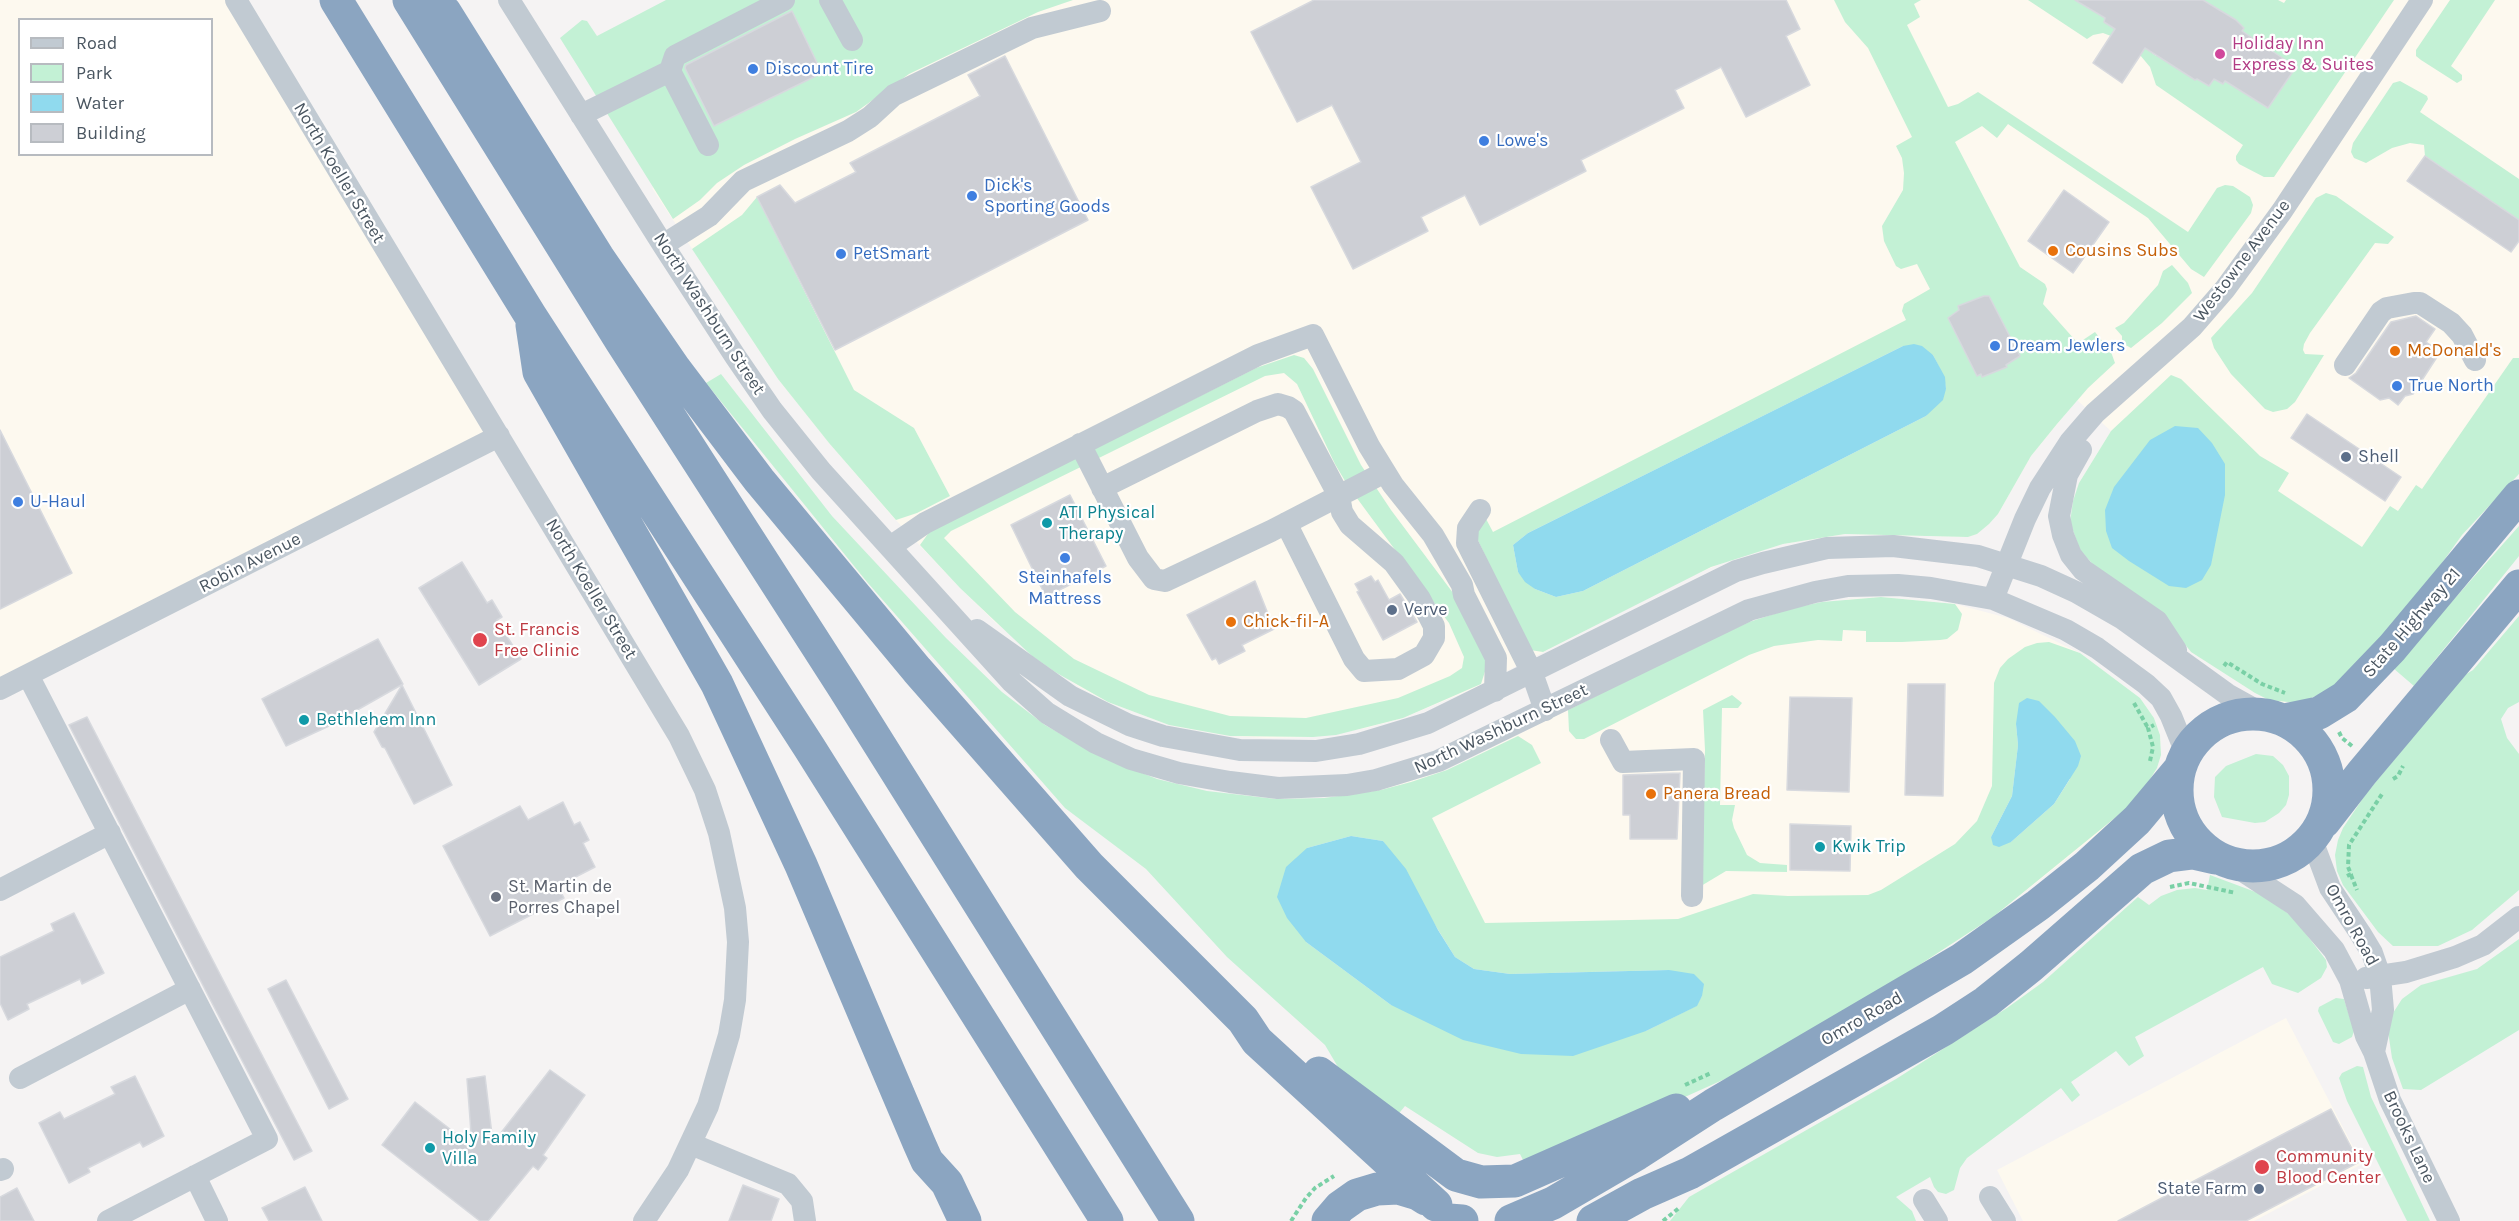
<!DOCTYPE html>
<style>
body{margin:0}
#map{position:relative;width:2519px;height:1221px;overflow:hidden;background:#f5f3f3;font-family:Karla,sans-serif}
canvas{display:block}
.legend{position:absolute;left:18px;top:18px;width:195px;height:138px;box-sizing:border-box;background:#fff;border:2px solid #b7bbc0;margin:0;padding:8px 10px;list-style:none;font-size:18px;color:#4a5661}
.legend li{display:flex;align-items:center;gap:12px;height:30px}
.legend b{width:30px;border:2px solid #b7bbc0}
</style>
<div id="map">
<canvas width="2519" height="1221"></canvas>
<ul class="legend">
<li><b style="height:8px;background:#c1cad2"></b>Road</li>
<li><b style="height:16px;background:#c3f1d5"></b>Park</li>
<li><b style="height:16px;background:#90daee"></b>Water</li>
<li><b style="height:16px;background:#cdcfd5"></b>Building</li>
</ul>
</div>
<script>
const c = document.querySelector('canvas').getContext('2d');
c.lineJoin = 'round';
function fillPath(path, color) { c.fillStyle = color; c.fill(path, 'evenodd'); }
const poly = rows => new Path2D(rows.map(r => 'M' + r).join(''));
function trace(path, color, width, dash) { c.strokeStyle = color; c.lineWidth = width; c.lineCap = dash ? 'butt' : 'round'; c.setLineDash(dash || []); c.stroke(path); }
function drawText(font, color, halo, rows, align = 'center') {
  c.font = font + ' Karla,sans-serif'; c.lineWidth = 4.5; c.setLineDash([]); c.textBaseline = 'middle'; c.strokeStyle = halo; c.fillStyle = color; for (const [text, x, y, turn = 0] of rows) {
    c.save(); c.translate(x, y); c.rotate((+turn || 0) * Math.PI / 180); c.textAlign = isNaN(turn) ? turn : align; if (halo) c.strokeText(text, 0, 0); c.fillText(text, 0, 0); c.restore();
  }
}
fillPath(poly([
 [0,0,236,0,499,436,0,689],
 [20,20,212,20,212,154,20,154],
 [1021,0,2519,0,2519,474,2462,535,2434,571,2284,703,2269,700,2255,693,2191,652,2079,483,2111,431,2077,400,2031,456,1998,514,1977,534,1968,537,1845,534,1783,544,1734,558,1685,579,1470,690,1403,718,1366,728,1313,737,1266,738,1230,736,1169,725,1108,702,1079,687,997,624,960,588,893,517,829,443,778,379,652,188],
 [1881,597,1955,604,2008,618,2080,653,2140,698,2154,718,2160,735,2161,755,2156,770,2144,789,2105,828,1993,917,1929,959,1855,1002,1467,950,1381,790,1447,770,1682,653,1849,599],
 [2286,1018,2362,1164,2254,1221,2023,1221,1997,1170]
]), '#fdf9ef');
fillPath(poly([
 [666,0,1073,0,1038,12,909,74,856,112,795,139,744,165,717,183,700,200,673,219,560,38,582,20,587,21,597,36],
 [1834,0,1921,0,1914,4,1920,17,1907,25,1948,107,1958,104,1978,92,2188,232,2217,188,2225,185,2233,186,2250,197,2253,205,2251,213,2204,277,2191,269,2148,218,2008,124,1997,138,1982,126,1955,142,2020,267,2045,284,2047,289,2043,304,2075,340,2083,340,2095,332,2111,352,2115,363,2088,388,2057,424,2031,456,1998,514,1989,524,1977,534,1968,537,1845,534,1783,544,1711,567,1543,652,1530,650,1473,530,1485,517,1493,532,1906,320,1902,311,1904,304,1930,289,1917,264,1901,269,1896,266,1884,241,1882,226,1903,190,1904,173,1902,158,1896,146,1912,137,1868,48,1845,22],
 [1903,346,1933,355,1944,377,1946,389,1926,416,1583,591,1556,597,1535,589,1518,572,1513,545,1528,533],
 [2028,0,2075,0,2105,15,2104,22,2115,29,2111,36,2103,33,2093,35,2087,39],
 [2203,0,2278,0,2284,3,2286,0,2394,0,2274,177,2264,177,2239,164,2236,160,2236,156,2243,145,2156,85,2150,67,2140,55,2145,48,2156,56,2159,53,2175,67,2209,86,2214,79,2223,84,2232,71,2227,82,2268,108,2296,67,2242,32,2244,28,2236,20],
 [2450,0,2495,0,2451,66,2462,75,2462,80,2457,83,2421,60,2416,56,2416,50],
 [2400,81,2427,96,2428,99,2420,112,2519,179,2519,220,2425,156,2424,145,2410,143,2392,148,2366,163,2354,158,2351,152,2353,143,2393,83],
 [2326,193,2336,196,2394,237,2388,244,2375,243,2310,333,2304,344,2303,350,2305,354,2324,355,2295,402,2287,409,2273,412,2265,409,2231,374,2214,348,2211,338,2252,293,2316,198],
 [757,197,854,390,914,428,950,496,917,513,896,520,829,443,778,379,692,249,742,215],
 [2172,265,2188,283,2192,293,2162,323,2131,348,2122,343,2122,336,2115,328,2124,323,2158,285,2163,271],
 [1294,355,1304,358,1313,369,1361,465,1391,510,1462,605,1488,662,1481,684,1403,718,1336,735,1313,737,1230,736,1169,725,1108,702,1055,672,1032,656,960,588,920,545,930,531,1256,368],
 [1284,373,1297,384,1335,464,1348,486,1449,623,1464,657,1462,668,1450,676,1398,698,1306,718,1230,716,1149,695,1074,659,1015,612,944,538,951,531,1265,376],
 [2513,358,2519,358,2519,474,2462,535,2406,613,2329,691,2298,703,2269,700,2255,693,2191,652,2170,625,2106,579,2080,550,2070,522,2073,501,2079,483,2111,431,2171,375,2181,379,2260,456,2289,473,2278,491,2362,547,2390,506,2398,511,2416,485,2422,489],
 [721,374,832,516,946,638,1002,692,1045,725,1098,755,1157,779,1207,791,1276,799,1324,798,1381,790,1411,782,1447,770,1518,736,1532,745,1541,763,1432,818,1485,923,1678,919,1753,894,1788,896,1868,895,1881,890,1955,844,1977,821,1992,786,1994,683,2000,668,2008,659,2025,647,2037,643,2049,642,2080,653,2140,698,2154,718,2160,735,2161,755,2157,768,2144,789,2127,808,1993,917,1890,984,1736,1074,1527,1168,1520,1154,1497,1157,1478,1153,1405,1106,1396,1117,1348,1084,1325,1045,1227,957,1146,869,1065,808,867,582,706,383],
 [2016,724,2070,779,2054,804,2011,842,1991,837,2012,796,2018,745],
 [1351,836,1383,841,1455,957,1474,969,1510,974,1669,970,1702,996,1696,1006,1646,1031,1391,1005,1306,942,1307,848],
 [2519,526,2519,556,2414,686,2393,668],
 [1881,597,1955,604,1962,614,1958,630,1947,639,1940,640,1902,642,1866,642,1866,631,1843,630,1842,641,1818,640,1774,646,1749,655,1584,739,1576,739,1569,731,1568,710,1682,653,1749,622,1793,608,1822,602],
 [2519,616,2519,702,2508,708,2501,719,2507,738,2519,754,2519,890,2472,930,2438,946,2393,946,2378,932,2343,885,2337,871,2335,855,2338,840,2343,828,2365,795,2463,676,2473,670],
 [1732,695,1742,703,1738,708,1722,708,1720,805,1735,805,1732,820,1734,828,1747,855,1760,863,1787,865,1787,872,1726,871,1701,886,1705,750,1703,710],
 [2256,754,2273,756,2283,765,2289,776,2289,795,2286,805,2279,813,2265,822,2255,823,2222,817,2214,797,2215,777,2226,766],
 [2210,875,2261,894,2293,917,2326,960,2327,967,2321,978,2298,993,2272,984,2263,967,2135,1037,2144,1056,2129,1066,2116,1051,2071,1082,2080,1095,2072,1102,2061,1088,1967,1158,1960,1168,1954,1190,1946,1194,1938,1192,1934,1187,1930,1177,1896,1197,1912,1211,1916,1221,1670,1221,1689,1197,1896,1079,2007,1008,2043,982,2138,897,2149,905,2161,896,2177,890,2195,888,2207,890],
 [2519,939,2519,1030,2421,1090,2403,1089,2392,1058,2388,1031,2393,1013,2402,999,2421,985,2477,969],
 [2336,998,2344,999,2354,1031,2352,1037,2339,1044,2333,1042,2318,1011,2319,1007],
 [2357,1066,2363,1067,2371,1097,2430,1221,2407,1221,2347,1101,2339,1078,2342,1073]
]), '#c3f1d5');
fillPath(poly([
 [1914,344,1922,346,1933,355,1945,377,1946,389,1943,400,1926,416,1583,591,1556,597,1535,589,1525,582,1518,572,1513,545,1528,533,1903,346],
 [2175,426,2198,428,2212,443,2225,464,2225,495,2211,565,2202,580,2186,588,2169,586,2129,561,2112,548,2106,531,2105,510,2114,487,2150,440],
 [2027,698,2039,701,2055,717,2075,741,2081,756,2078,766,2054,804,2011,842,1999,847,1993,845,1991,837,2012,796,2018,745,2016,724,2019,703],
 [1351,836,1383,841,1406,869,1438,930,1455,957,1474,969,1510,974,1669,970,1694,974,1704,984,1702,996,1697,1006,1646,1031,1573,1056,1521,1054,1463,1040,1391,1005,1306,942,1287,918,1277,897,1286,867,1307,848]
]), '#90daee');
const building = poly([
 [1314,0,1786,0,1800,29,1786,36,1810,85,1746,117,1721,67,1675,90,1684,108,1581,160,1586,171,1480,225,1465,195,1421,217,1428,231,1353,269,1311,187,1361,162,1332,105,1297,122,1251,32,1314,0],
 [2075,0,2203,0,2236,20,2244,28,2242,31,2296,67,2268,108,2225,81,2223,84,2214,79,2209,86,2197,79,2195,80,2145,48,2122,83,2093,63,2115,29,2104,22,2105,18,2075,0],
 [792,11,822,73,714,126,685,68,686,65,792,11],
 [1005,56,1088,220,835,350,757,197,780,185,795,203,856,172,850,163,980,96,968,75,1005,56],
 [2425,156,2519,220,2519,241,2511,252,2407,181,2425,156],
 [2064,190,2109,222,2073,273,2028,241,2064,190],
 [1984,296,1989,296,2020,356,2006,365,2007,367,1982,377,1981,374,1977,376,1948,318,1959,310,1958,306,1984,296],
 [2416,316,2435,329,2426,342,2435,348,2432,354,2437,357,2413,394,2405,396,2398,405,2389,398,2380,400,2349,378,2356,373,2391,322,2416,316],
 [2307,414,2401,477,2385,501,2291,438,2307,414],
 [0,430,72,573,0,609,0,430],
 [1070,495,1106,566,1046,597,1011,525,1070,495],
 [462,562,487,603,492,600,502,617,497,620,521,659,479,685,419,588,462,562],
 [1371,576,1375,582,1378,580,1389,600,1400,594,1417,622,1383,640,1357,592,1359,591,1355,584,1371,576],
 [1255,581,1274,629,1242,645,1245,651,1219,664,1216,658,1212,660,1187,615,1255,581],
 [378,639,403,684,329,726,286,746,262,699,378,639],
 [1908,684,1945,684,1943,796,1905,795,1908,684],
 [402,685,452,785,414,804,385,748,382,747,374,732,402,685],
 [1790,697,1852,698,1849,792,1787,790,1790,697],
 [87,717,238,1009,312,1151,294,1160,213,1005,69,725,87,717],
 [1680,773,1677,839,1630,839,1630,815,1623,815,1623,775,1680,773],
 [563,802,574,825,580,822,589,840,583,843,595,867,558,886,564,898,490,936,443,846,520,806,528,820,563,802],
 [1790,824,1851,826,1850,871,1790,870,1790,824],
 [74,913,104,973,82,984,80,979,27,1004,29,1009,8,1020,0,1003,0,957,54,931,51,924,74,913],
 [286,980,348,1099,329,1109,268,989,286,980],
 [550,1070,585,1095,543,1155,547,1158,538,1170,533,1166,488,1221,480,1221,382,1145,415,1102,472,1146,467,1079,485,1076,493,1143,550,1070],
 [135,1076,164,1136,143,1147,140,1142,88,1168,90,1172,69,1183,39,1123,60,1112,64,1119,115,1094,111,1087,135,1076],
 [2331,1109,2359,1162,2246,1221,2118,1221,2331,1109],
 [743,1185,779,1199,771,1221,729,1221,743,1185],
 [305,1187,322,1221,269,1221,262,1208,305,1187],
 [17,1188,34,1221,0,1221,0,1197,17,1188]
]);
fillPath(building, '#cdcfd5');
trace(building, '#d7d9de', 1.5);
trace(poly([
 [2224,666,2227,662,2262,684,2285,693],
 [2134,703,2148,728],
 [2339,732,2342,738,2352,746],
 [2150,761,2153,747,2148,728,2154,725],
 [2393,779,2398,776,2403,766],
 [2351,875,2357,890],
 [2347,876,2351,874,2348,867,2349,845,2382,794],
 [2170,887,2189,883,2236,893],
 [1685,1085,1711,1073],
 [1291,1221,1306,1198,1315,1188,1334,1176],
 [1663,1221,1679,1208]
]), '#7ad0a6', 4, [4.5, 3]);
trace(poly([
 [236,0,679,736,705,790,719,833,735,908,738,942,735,1000,729,1035,708,1106,678,1170,644,1221],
 [509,0,663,245,735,356,772,410,821,471,1012,682,1047,713,1096,743,1131,759,1179,773,1230,782,1278,788,1347,785,1376,780,1438,761,1749,610,1815,592,1848,586,1898,585,1931,588,1993,599,2066,630,2097,648,2146,684,2161,698,2171,716,2186,753],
 [830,0,852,40],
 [581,115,670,71],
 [708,145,670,71,675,56,784,0],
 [663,245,709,216,743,181,848,131,870,117,894,95,1032,28,1100,11],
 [2345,365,2381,312,2387,308,2414,303,2420,303,2451,323,2462,335,2475,360],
 [1080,444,1138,558,1154,579,1165,581,1271,531,1385,472],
 [2081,450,2067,475,2059,516,2063,535,2071,555,2083,570,2157,621,2176,650],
 [1102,488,1257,411,1278,404,1288,407,1294,411,1339,496,1342,512,1350,525,1394,563,1420,599,1434,626,1434,638,1424,655,1398,669,1364,671,1354,659,1286,523],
 [1480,510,1468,528,1467,543,1532,673,1545,710],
 [890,547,925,523,1258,355,1313,335,1369,446,1393,485,1433,535,1462,585,1464,595,1496,658,1495,691],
 [1993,599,2025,519,2040,488,2070,442,2095,413,2192,327,2225,289,2282,211,2422,0],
 [977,630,1070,696,1129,725,1163,736,1240,750,1316,751,1359,744,1428,723,1736,571,1763,563,1827,548,1893,546,1978,556,2041,576,2076,592,2123,619,2227,694,2263,714],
 [28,675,267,1139,108,1221],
 [0,689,499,436],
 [1611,740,1623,762,1694,759,1692,896],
 [2312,840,2330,888,2360,933,2372,953,2380,976,2383,1010,2374,1052],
 [2232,864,2295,905,2334,950,2350,980,2366,1036,2374,1052,2390,1100,2449,1221],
 [0,890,110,833],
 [2366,978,2406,972,2455,957,2483,945,2519,917],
 [20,1078,190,989],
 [691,1144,788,1184,802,1201,805,1221],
 [0,1170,3,1169],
 [195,1176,217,1221],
 [1990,1197,2005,1221],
 [1924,1200,1937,1221]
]), '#c1cad2', 22);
trace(poly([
 [336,0,530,315,809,747,1107,1221],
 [409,0,621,341,844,688,1178,1221],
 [421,0,445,12,598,257,675,369,759,480,917,670,1089,866,1243,1020,1257,1041,1436,1205],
 [532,325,539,372,717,684,801,865,919,1143,927,1161,947,1183,965,1221],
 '2177 790a76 76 0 1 1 152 0a76 76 0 1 1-152 0Z',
 [2285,720,2319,713,2345,697,2392,648,2519,496],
 [2324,822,2362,773,2519,586],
 [1319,1073,1456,1175,1481,1182,1515,1181,1676,1110],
 [1449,1220,1462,1221],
 [1328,1221,1340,1207,1357,1195,1377,1189,1398,1188,1418,1194,1426,1199],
 [1511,1221,1553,1203,1637,1154,1713,1105,1962,959,2038,905,2087,866,2137,820,2178,771],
 [1593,1221,1642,1194,1690,1173,1943,1030,1986,1002,2031,966,2142,869,2169,856,2193,853,2215,858]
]), '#8ba5c1', 33);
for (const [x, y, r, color] of [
 [2220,54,6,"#d1479c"],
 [753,69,6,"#3f7fe0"],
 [1484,141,6,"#3f7fe0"],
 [972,196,6,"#3f7fe0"],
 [2053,251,6,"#e8710a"],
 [841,254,6,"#3f7fe0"],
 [1995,346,6,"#3f7fe0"],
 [2395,351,6,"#e8710a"],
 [2397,386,6,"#3f7fe0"],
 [2346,457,6,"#5c6f8a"],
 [18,502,6,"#3f7fe0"],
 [1047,523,6,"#0f9aa8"],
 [1065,558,6,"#3f7fe0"],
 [1392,610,6,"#5c6f8a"],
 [1231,622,6,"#e8710a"],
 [480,640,8,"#e0444e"],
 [304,720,6,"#0f9aa8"],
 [1651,794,6,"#e8710a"],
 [1820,847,6,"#0f9aa8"],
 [496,897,6,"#6b7280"],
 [430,1148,6,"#0f9aa8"],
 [2262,1167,8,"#e0444e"],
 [2259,1189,6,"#5c6f8a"]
]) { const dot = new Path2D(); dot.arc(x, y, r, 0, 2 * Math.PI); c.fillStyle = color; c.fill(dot); trace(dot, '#fff', 2); }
drawText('18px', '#b23c85', '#fff', [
 ["Holiday Inn",2232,44],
 ["Express & Suites",2232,65]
], 'left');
drawText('18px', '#366cbe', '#fff', [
 ["Discount Tire",765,69],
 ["Lowe's",1496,141],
 ["Dick's",984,186],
 ["Sporting Goods",984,207],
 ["PetSmart",853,254],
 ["Dream Jewlers",2007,346],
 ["True North",2409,386],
 ["U-Haul",30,502],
 ["Steinhafels",1065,578,"center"],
 ["Mattress",1065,599,"center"]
], 'left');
drawText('18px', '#4a5661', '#fff', [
 ["North Koeller Street",339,173,59],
 ["Westowne Avenue",2242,261,-53],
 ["North Washburn Street",709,314,57],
 ["Robin Avenue",250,563,-27],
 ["North Koeller Street",591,589,59],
 ["State Highway 21",2412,623,-49],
 ["North Washburn Street",1501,729,-25],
 ["Omro Road",2352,925,61],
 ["Omro Road",1862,1019,-30],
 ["Brooks Lane",2409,1137,65]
]);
drawText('18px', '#c56008', '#fff', [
 ["Cousins Subs",2065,251],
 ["McDonald's",2407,351],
 ["Chick-fil-A",1243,622],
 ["Panera Bread",1663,794]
], 'left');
drawText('18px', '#4e5e75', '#fff', [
 ["Shell",2358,457],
 ["Verve",1404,610],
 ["State Farm",2247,1189,"right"]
], 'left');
drawText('18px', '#0d838f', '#fff', [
 ["ATI Physical",1059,513],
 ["Therapy",1059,534],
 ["Bethlehem Inn",316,720],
 ["Kwik Trip",1832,847],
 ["Holy Family",442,1138],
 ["Villa",442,1159]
], 'left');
drawText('18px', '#be3a42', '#fff', [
 ["St. Francis",494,630],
 ["Free Clinic",494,651],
 ["Community",2276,1157],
 ["Blood Center",2276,1178]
], 'left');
drawText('18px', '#5b616d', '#fff', [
 ["St. Martin de",508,887],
 ["Porres Chapel",508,908]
], 'left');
</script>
